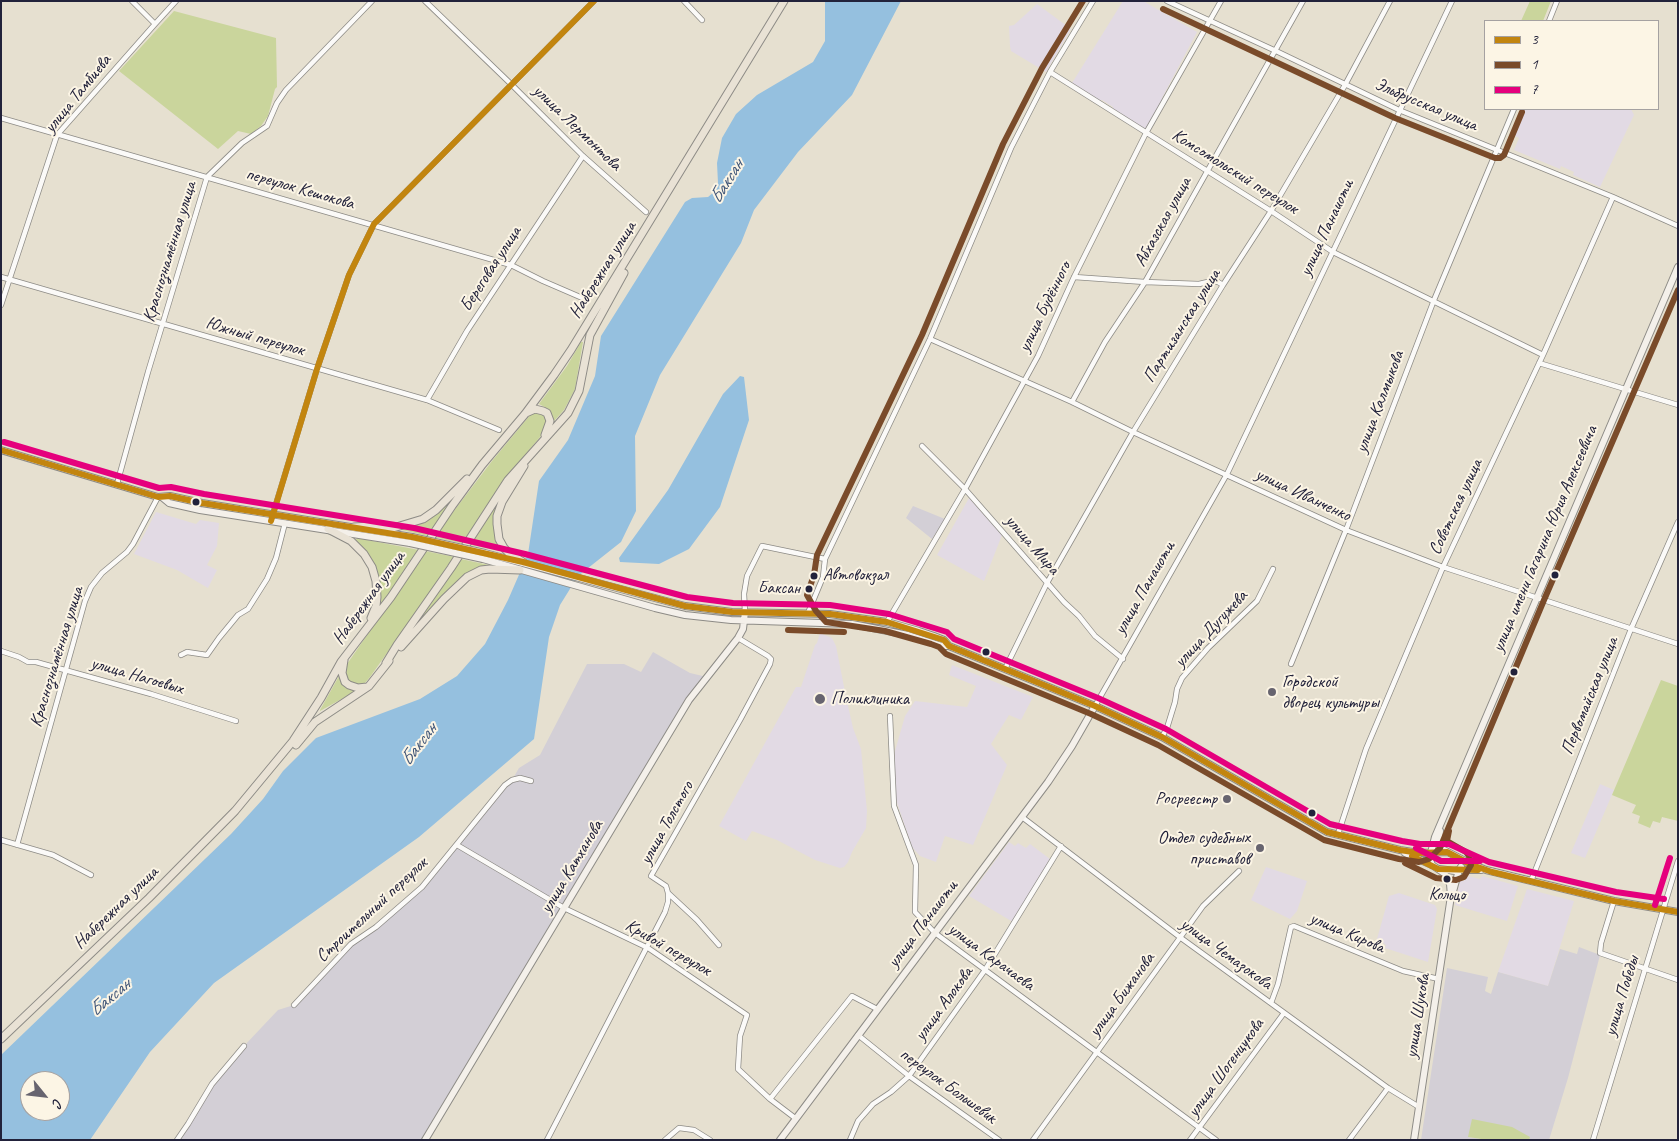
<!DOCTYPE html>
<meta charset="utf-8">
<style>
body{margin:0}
#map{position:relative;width:1679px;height:1141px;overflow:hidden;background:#e6e0d0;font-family:Caveat,sans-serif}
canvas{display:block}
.frame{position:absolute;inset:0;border:2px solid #22223b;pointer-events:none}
.legend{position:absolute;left:1484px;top:20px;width:175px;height:90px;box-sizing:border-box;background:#fcf5e5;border:1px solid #a5a1a1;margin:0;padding:6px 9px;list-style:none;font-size:15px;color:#22223b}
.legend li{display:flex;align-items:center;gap:10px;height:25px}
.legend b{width:25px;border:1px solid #a5a1a1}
.north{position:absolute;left:20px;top:1071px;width:50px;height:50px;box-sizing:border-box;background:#fcf5e5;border:1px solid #a5a1a1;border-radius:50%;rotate:119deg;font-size:14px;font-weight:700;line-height:20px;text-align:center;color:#22223b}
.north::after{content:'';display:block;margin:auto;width:18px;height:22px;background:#67646f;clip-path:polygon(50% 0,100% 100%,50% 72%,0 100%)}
</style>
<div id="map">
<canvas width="1679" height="1141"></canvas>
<div class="frame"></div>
<ul class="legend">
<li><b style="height:6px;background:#c2850f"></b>3</li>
<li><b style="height:6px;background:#7a4b2a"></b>1</li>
<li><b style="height:6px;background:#e5007d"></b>7</li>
</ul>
<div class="north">С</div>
</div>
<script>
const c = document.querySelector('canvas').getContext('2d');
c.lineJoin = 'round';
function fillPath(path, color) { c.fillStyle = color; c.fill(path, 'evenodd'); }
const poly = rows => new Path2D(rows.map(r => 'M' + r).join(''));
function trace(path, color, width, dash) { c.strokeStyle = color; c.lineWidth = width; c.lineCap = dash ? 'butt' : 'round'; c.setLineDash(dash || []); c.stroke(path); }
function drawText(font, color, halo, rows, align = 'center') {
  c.font = font + ' Caveat,sans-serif'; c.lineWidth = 4; c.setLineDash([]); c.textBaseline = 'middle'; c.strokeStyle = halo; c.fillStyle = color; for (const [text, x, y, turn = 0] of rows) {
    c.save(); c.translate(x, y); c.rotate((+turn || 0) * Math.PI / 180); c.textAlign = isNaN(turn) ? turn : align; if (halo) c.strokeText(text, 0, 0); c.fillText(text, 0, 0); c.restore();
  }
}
fillPath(poly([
 [1123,1,1143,1,1197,32,1162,98,1162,102,1146,130,1113,109,1113,107,1102,100,1099,101,1072,83],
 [1037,4,1071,29,1046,72,1011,51,1010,46,1009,26,1014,25],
 [1522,109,1631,109,1634,115,1600,187,1573,175,1574,172,1561,166,1560,169,1514,150,1519,138,1511,134],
 [969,498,1002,535,984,581,937,555],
 [156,512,196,524,200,520,219,523,217,546,207,565,217,570,208,588,177,570,134,554],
 [820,633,832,638,836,646,846,697,853,728,861,749,867,811,866,828,852,852,848,862,844,867,840,868,815,860,777,840,752,831,746,841,719,826,796,687,801,687,815,645,817,643],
 [952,665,1033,697,1021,720,1009,715,991,744,1007,765,973,845,945,836,936,862,920,856,912,847,893,791,895,751,905,716,915,701,967,707,976,686,949,675],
 [1600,784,1614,790,1585,858,1571,853],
 [1009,842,1015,846,1018,843,1026,848,1030,844,1050,859,1037,884,1013,922,969,896],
 [1266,867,1307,881,1297,911,1290,919,1251,900],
 [1467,876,1480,879,1482,876,1518,886,1507,921,1455,905,1460,881,1464,881],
 [1527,889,1574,901,1548,986,1498,972],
 [1399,893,1435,905,1437,909,1428,962,1385,948,1386,945,1377,939,1389,896]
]), '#e2dae4');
fillPath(poly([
 [913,506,945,519,932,539,906,518],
 [653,652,690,673,707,677,689,700,425,1140,177,1140,212,1084,244,1046,278,1010,294,1005,351,944,376,927,422,887,488,806,512,780,519,768,540,755,587,664,624,664,641,672],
 [1579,947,1600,955,1568,1078,1549,1140,1529,1140,1529,1137,1468,1137,1488,1140,1421,1140,1447,968,1488,977,1485,991,1491,994,1498,972,1548,986,1560,949,1577,954]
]), '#d3cfd6');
fillPath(poly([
 [1530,1,1551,1,1543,21,1521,21],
 [174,11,276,38,277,87,275,89,268,116,261,126,251,134,238,131,218,149,119,71],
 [581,342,583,342,575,389,564,410,554,421,550,410,539,404,567,366],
 [536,411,546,416,548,421,545,431,502,483,464,544,434,537,492,461,531,414],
 [512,479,497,510,503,549,500,551,470,545],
 [461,489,428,536,402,530,402,528,420,523,436,514],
 [357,538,419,550,381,606,380,587,375,566,371,558,355,541],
 [425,551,455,557,370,677,365,683,359,685,352,683,347,678,345,667],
 [461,559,489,565,489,567,482,568,409,634],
 [339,676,356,691,320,711,320,710],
 [1661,680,1678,686,1678,821,1662,817,1660,823,1653,821,1650,828,1638,823,1640,816,1632,813,1636,805,1612,795],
 [1472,1119,1512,1127,1530,1137,1529,1140,1488,1140,1468,1137]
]), '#cad59c');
fillPath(poly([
 [825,1,901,1,852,95,798,152,754,210,741,243,660,375,635,436,636,511,621,542,578,576,560,605,549,637,534,739,419,837,214,983,150,1052,90,1140,1,1140,1,1055,231,834,263,799,283,771,316,738,420,699,457,676,485,644,508,600,528,554,539,481,568,440,595,376,601,336,685,202,692,198,708,197,714,192,718,183,717,163,722,138,736,114,757,95,813,62,825,41],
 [30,1081,60,1081,60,1111,30,1111],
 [740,376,744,377,749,420,720,507,689,549,659,564,620,562,619,558,668,490,723,394]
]), '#95c0df');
const street = poly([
 [132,1,155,24],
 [425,1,512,85,583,156,646,212],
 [684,1,702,20],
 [1167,1,1276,51,1399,110,1613,197,1678,226],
 [1549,21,1557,1],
 [1050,72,1271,211,1333,252,1543,355],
 [1,118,511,265,543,281,587,300],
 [1,277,427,400,499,430],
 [1074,277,1145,282,1199,284,1212,281,1218,282,1223,285],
 [1,305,57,135,155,24,176,1],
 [930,339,1072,402,1133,432,1346,530,1443,567,1678,644],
 [1539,363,1678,405],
 [427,400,467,331,583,156],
 [1072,402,1105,342,1145,282,1303,1],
 [922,446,965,489,1064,602,1079,616,1095,636,1123,659],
 [117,484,148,372,207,177,242,143,267,126,277,103,286,90,372,1],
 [272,517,317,369,349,275,374,224,594,1],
 [745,612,744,594,747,576,762,546,825,559],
 [808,613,823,577,825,559,930,339,1011,148,1050,72,1093,1],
 [887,622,965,489,1038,356,1074,277,1146,133,1221,1],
 [1,651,19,657,28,662,36,662,151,694,236,721],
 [181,655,187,652,207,655,219,638,238,615,248,609,267,579,276,558,285,523],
 [1291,664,1346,530,1434,300,1514,109],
 [1005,669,1047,583,1133,432,1223,285,1271,211,1345,85,1390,1],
 [1095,706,1227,474,1452,1],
 [890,716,894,806,916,865,915,912,935,933,1216,1140],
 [1162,737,1167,728,1175,702,1177,689,1182,678,1208,648,1257,601,1273,569],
 [1022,817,1181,938,1388,1088,1419,1107],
 [1338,834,1366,749,1443,567,1543,355,1613,197],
 [1,840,53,855,91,875],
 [17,845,85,601,91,587,102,573,127,552,133,544,158,497],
 [457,845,564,908,648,948,747,1015,740,1036,738,1069,770,1099,795,1118],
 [1531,881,1631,629,1678,522],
 [668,893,697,920,719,945],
 [1614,901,1601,943,1600,953,1678,980],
 [1271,1003,1278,984,1291,927,1294,926,1403,971,1439,979],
 [294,1005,351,944,376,927,422,887,505,785,512,780,520,778,531,781],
 [858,1035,909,1076,999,1140],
 [770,1099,852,996,877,1009],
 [177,1140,188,1124,212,1084,244,1046],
 [547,1140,665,912,668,902,668,893,666,886,651,876,740,720,770,664,771,659,768,656,738,638],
 [665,1140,679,1128,694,1130,710,1140],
 [850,1140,858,1121,873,1104,891,1092,909,1076,985,970,1061,846],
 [1033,1140,1203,906,1239,871],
 [1190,1140,1284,1013],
 [1349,1140,1388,1088],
 [1593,1140,1678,861]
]);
const secondary = poly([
 [1,450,158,497,170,496,202,503,412,537],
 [163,498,169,503,200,510,410,543],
 [485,553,685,606,732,612,830,614,887,622,919,631,934,636,944,640,949,646,1095,706,1162,737,1327,832,1400,850,1419,853,1447,852],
 [483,559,655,608,685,615,731,620,852,624,908,635,942,646,949,646],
 [1440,831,1438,844,1440,848,1469,863,1486,870,1614,901,1678,912],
 [1405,853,1432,865,1444,873,1450,884,1451,896,1414,1140],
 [1432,865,1429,857,1431,853,1435,837,1678,267],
 [1439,869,1455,871,1459,870,1481,870],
 [1452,895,1459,870,1461,867],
 [425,1140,689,700,738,638,743,629,745,612],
 [780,1140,1048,782,1072,746,1095,706]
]);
const primary = poly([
 [526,413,535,409,543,411,547,413,550,421,545,435],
 [354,527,369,526,393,528,423,519,436,510,467,479],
 [328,529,351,541,364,554,372,567,376,581,377,597,376,606,371,618],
 [523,562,510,554,504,548,499,539,497,524,497,516,502,502,524,466],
 [401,647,444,599,467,577,481,570,490,569,520,570],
 [344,660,342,673,345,682,349,685,358,688,367,687],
 [386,663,397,645,451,568,508,480,568,413,579,391,590,335,624,273],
 [296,745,315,722,369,686,389,661],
 [1,1039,149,898,235,811,293,741,321,698,341,662,391,597,452,506,482,465,525,414,554,375,571,350,784,1]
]);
trace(street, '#8d8b86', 6);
trace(secondary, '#8d8b86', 8);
trace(primary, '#8d8b86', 9);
trace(street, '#fbfaf8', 4.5);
trace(secondary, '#f4f0ea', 6);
trace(primary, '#e9e2d5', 7);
const secondaryBridge = poly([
 [412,537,485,553],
 [410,543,483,559]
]);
trace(secondaryBridge, '#8d8b86', 8, []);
trace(secondaryBridge, '#f4f0ea', 6);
trace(poly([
 [1,450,158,497,170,496,202,503,412,537,523,562,685,606,732,612,830,614,887,622,944,640,949,646,1095,706,1162,737,1327,832,1400,850,1419,853,1447,852,1472,865,1492,872,1614,901,1678,912],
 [271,521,317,369,349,275,374,224,594,1],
 [1412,856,1438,869,1478,870]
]), '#c2850f', 6);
trace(poly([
 [1083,1,1042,68,1003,144,922,335,817,555,814,575,807,595,816,611,826,622,885,631,931,644,939,647,946,654,1091,714,1158,745,1324,840,1399,859,1419,862,1429,859,1440,848,1544,600,1678,290],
 [1163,9,1395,118,1495,158,1500,158,1504,155,1522,112],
 [788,630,844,632],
 [1405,863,1436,878,1456,880,1464,877,1471,865,1469,856,1466,852,1447,841,1449,831]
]), '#7a4b2a', 6);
trace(poly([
 [4,442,159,488,171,487,204,494,414,528,525,554,687,597,733,603,830,605,889,614,947,632,954,639,1098,698,1166,729,1330,824,1402,841,1420,844,1449,844,1489,862,1616,892,1664,899],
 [1416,848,1441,861,1480,861],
 [1655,905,1670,858]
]), '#e5007d', 6);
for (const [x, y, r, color] of [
 [196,502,4.5,"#22223b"],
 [1555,575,4.5,"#22223b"],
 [814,576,4.5,"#22223b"],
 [809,589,4.5,"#22223b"],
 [986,652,4.5,"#22223b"],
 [1514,672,4.5,"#22223b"],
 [1272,692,5,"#67646f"],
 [820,699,6,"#67646f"],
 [1227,799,5,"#67646f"],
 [1312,813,4.5,"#22223b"],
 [1260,848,5,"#67646f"],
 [1447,879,4.5,"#22223b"]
]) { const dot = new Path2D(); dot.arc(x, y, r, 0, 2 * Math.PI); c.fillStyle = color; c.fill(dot); trace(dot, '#fcf5e5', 2); }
drawText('17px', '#22223b', '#fcf5e5', [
 ["Автовокзал",823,576],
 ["Баксан",800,589,"right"],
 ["Кольцо",1447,896,"center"]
], 'left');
drawText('18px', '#22223b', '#fcf5e5', [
 ["улица Тамбиева",78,94,-51],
 ["Эльбрусская улица",1426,105,23],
 ["улица Лермонтова",577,128,44],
 ["Комсомольский переулок",1235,172,32],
 ["переулок Кешокова",300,189,16],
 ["Абхазская улица",1163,222,-61],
 ["улица Панаиоти",1327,228,-65],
 ["Краснознамённая улица",170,252,-73],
 ["Береговая улица",491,269,-57],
 ["Набережная улица",603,270,-58],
 ["улица Будённого",1045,307,-64],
 ["Партизанская улица",1182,326,-58],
 ["Южный переулок",255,337,16],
 ["улица Калмыкова",1380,402,-69],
 ["улица Иванченко",1303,495,25],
 ["Советская улица",1456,507,-65],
 ["улица имени Гагарина Юрия Алексеевича",1545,539,-67],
 ["улица Мира",1032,545,49],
 ["улица Панаиоти",1145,588,-60],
 ["Набережная улица",369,598,-54],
 ["улица Дугужева",1211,629,-47],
 ["Краснознамённая улица",57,657,-73],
 ["улица Нагоевых",137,676,16],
 ["Первомайская улица",1590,696,-68],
 ["улица Толстого",667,823,-61],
 ["улица Катханова",572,867,-59],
 ["Набережная улица",116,908,-44],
 ["Строительный переулок",372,910,-43],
 ["улица Панаиоти",923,924,-53],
 ["улица Кирова",1347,933,23],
 ["Кривой переулок",668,948,30],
 ["улица Чемазокова",1226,954,36],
 ["улица Карачаева",991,957,36],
 ["улица Бижанова",1122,995,-54],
 ["улица Победы",1622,996,-73],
 ["улица Алокова",944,1004,-54],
 ["улица Шукова",1418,1016,-81],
 ["улица Шогенцукова",1226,1068,-54],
 ["переулок Большевик",948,1086,36]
]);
drawText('18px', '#22223b', '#fcf5e5', [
 ["Городской",1282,682],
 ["дворец культуры",1282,703],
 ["Поликлиника",831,699],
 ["Росреестр",1217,799,"right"],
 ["Отдел судебных",1250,838,"right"],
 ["приставов",1250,859,"right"]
], 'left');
drawText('italic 19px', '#3e5477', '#fcf5e5', [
 ["Баксан",727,182,-58],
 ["Баксан",419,745,-53],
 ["Баксан",110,998,-40]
]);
</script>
